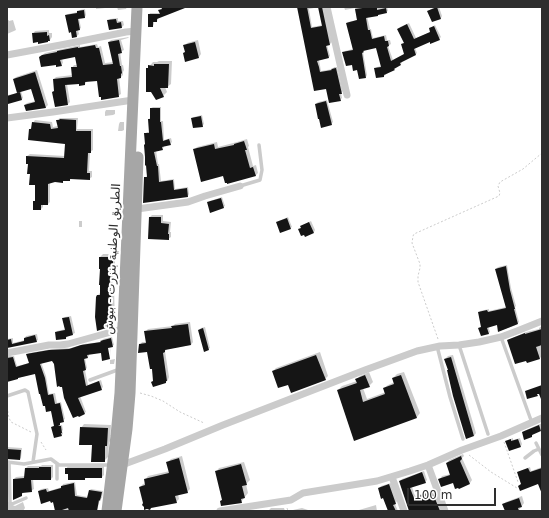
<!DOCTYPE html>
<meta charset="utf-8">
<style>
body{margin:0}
#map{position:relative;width:549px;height:518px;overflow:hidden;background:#fff;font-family:"DejaVu Sans",sans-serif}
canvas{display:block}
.frame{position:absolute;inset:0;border:8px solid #2e2e2e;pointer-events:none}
.scale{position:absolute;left:407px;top:488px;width:89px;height:18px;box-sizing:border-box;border:2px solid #2e2e2e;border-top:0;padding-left:5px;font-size:12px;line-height:14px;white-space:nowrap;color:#2e2e2e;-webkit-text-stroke:3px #fff;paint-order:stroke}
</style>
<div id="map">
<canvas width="549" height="518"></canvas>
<div class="frame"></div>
<div class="scale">100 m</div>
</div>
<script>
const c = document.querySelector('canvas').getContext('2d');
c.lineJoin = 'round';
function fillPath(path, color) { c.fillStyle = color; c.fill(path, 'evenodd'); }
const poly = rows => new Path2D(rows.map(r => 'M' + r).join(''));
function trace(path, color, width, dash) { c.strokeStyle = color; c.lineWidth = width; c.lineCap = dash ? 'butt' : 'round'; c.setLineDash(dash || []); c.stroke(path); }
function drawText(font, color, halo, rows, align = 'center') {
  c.font = font + ' "DejaVu Sans",Cairo,sans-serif'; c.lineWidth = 4; c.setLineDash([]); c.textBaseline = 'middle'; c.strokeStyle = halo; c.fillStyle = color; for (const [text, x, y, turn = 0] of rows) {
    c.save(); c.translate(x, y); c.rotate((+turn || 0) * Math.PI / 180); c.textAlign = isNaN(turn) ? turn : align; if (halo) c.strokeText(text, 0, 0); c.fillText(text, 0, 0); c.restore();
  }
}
fillPath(poly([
 [96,7,106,7,105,8,96,9],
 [117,7,127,7,126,9,118,10],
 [162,7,181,7,158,17,158,19,157,21,154,21,154,24,153,26,149,15,150,13,160,13,160,11,163,9],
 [298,7,319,7,309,9,312,27,323,25,319,7,324,7,332,42,330,44,327,45,330,56,328,58,319,60,321,71,333,69,334,67,337,67,343,91,341,93,342,98,340,100,327,88,315,90],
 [344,7,387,7,388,11,386,12,367,16,370,29,371,29,373,38,386,35,387,40,390,40,391,44,388,46,393,60,405,54,405,43,398,29,400,27,409,23,416,38,431,32,432,27,435,25,441,37,439,39,430,41,415,48,417,53,416,54,401,61,402,63,400,64,384,76,375,69,377,67,382,66,376,47,365,50,363,52,367,75,366,77,344,53,345,51,353,49,347,23,348,22,357,20,355,8,345,10],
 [435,7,439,7,442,16,441,18,432,21,428,11],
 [85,9,86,15,85,17,79,18,81,28,78,30,79,34,77,36,73,37,66,15,68,14,78,12,80,10],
 [118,18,118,21,123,21,124,25,122,27,110,29,108,21,110,19],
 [9,20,9,21,13,20,16,30,14,31,7,34,7,21],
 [49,30,49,33,52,33,52,37,50,40,33,34,35,31],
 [129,37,128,38,121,40,124,50,120,52,122,65,123,65,124,70,123,72,123,75,121,77,119,77,121,94,118,96,98,80,87,81,85,84,80,83,67,84,70,102,68,104,55,90,54,79,56,77,73,75,72,68,74,65,78,65,76,56,62,58,63,63,61,65,40,57,45,53,80,45,80,47,97,44,98,47,101,46,105,63,114,62,109,42,111,40],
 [198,40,201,54,199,57,186,51,185,46,187,43],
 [159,61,172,61,171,84,167,87,165,87,167,92,163,96,147,69,153,62,157,62],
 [37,70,48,105,46,107,27,109,25,105,27,103,36,101,31,87,21,91,23,98,22,99,7,97,8,95,18,93,14,79,16,77],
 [327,100,333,122,331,124,319,118,316,104,318,102],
 [153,107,161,107,161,121,163,121,164,140,171,138,172,142,170,144,164,145,164,147,162,149,156,150,158,164,159,164,161,181,174,179,175,189,188,187,189,194,188,196,145,178,147,176,145,134,147,132,150,132,149,119,151,117,151,108],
 [106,110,115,110,115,114,113,115,105,116,105,112],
 [202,115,204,124,202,126,192,118,194,117],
 [60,118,78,118,77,129,93,129,93,150,90,152,89,171,92,171,92,177,89,179,71,178,70,180,50,182,50,202,48,204,43,204,43,207,41,209,34,202,36,199,36,184,31,173,27,156,30,154,65,156,66,143,30,129,33,127,33,123,35,120,52,122,53,127,58,126,57,120],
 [120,122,124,122,124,130,122,131,118,131,119,124],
 [247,139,249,146,248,147,253,166,256,165,258,173,255,176,224,175,194,150,197,147,217,142,218,147,237,142],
 [114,185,121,185,121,189,120,190,112,190,112,187],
 [222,197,225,206,223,207,208,203,210,201],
 [152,215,163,215,163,221,171,222,170,232,171,232,171,237,168,239,150,217],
 [288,217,292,227,290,228,277,223,279,221],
 [79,221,82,221,82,227,79,227],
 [311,221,315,230,314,232,299,230,302,227,301,226],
 [103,254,115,254,115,265,114,267,112,289,114,289,115,322,112,326,97,297,98,295,101,292,101,268,100,257],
 [507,265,511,288,516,306,515,307,519,322,516,325,499,331,497,324,488,326,490,332,488,334,481,327,479,313,480,311,489,309,489,311,506,307,496,269,498,267],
 [71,316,75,333,73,334,68,336,66,338,57,339,56,333,57,331,66,329,63,319,65,317],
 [190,322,193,342,191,345,167,349,165,351,169,377,168,380,166,382,154,380,152,368,148,351,140,345,142,342,146,342,145,332,148,329,173,326,175,324],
 [542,326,542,345,539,345,542,346,542,357,527,362,508,340,510,339,526,332,539,329,539,328],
 [205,327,210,348,208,349,199,330,201,328],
 [37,334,38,340,36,341,7,347,7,339,13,338,13,343,25,340,25,338,26,336],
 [112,337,114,345,110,347,111,357,109,343,101,352,89,354,89,356,85,358,87,368,85,370,88,385,101,380,103,387,101,389,80,396,86,412,79,416,63,386,53,359,41,362,46,376,49,394,55,393,57,403,61,402,65,419,61,421,59,425,62,425,63,430,62,431,63,434,61,435,52,427,55,425,51,410,36,373,7,381,7,356,14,356,17,366,30,363,27,355,29,353,52,349,71,348,84,344,101,342,103,339],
 [320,352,328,376,325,379,289,383,273,371,276,368],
 [453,355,476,433,474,436,445,359,448,356],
 [115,359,114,364,110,364,110,360],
 [369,372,373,382,369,386,363,388,367,399,386,392,384,388,388,385,395,382,393,378,397,374,404,372,420,413,417,417,355,439,338,390,342,386,357,381,357,379,360,376],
 [542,423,542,429,533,433,533,434,532,436,523,433,524,431],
 [84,424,111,425,110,441,109,443,108,457,104,461,81,428],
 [513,438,513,440,520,438,522,444,521,446,508,440],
 [7,447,22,448,21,458,20,459,7,458],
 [463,454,464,456,462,458,472,480,470,483,459,487,453,482,440,479,442,476,451,474,447,463,449,460],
 [182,456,190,489,187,492,178,494,179,499,176,502,144,503,140,487,143,484,146,483,145,480,148,476,170,471,168,462,171,459],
 [244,462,250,480,246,484,248,493,241,502,221,501,223,499,216,472,219,468],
 [42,465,53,465,53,477,51,479,33,479,34,489,31,491,24,492,21,495,14,479,16,477,25,476,26,468,28,466,41,466],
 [68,466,104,466,104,475,102,477,86,477,85,479,69,473,66,469],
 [530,467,531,471,542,467,542,493,538,483,521,484,518,472,520,471],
 [424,471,427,480,425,482,412,487,415,496,434,490,442,511,410,511,400,481,402,479],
 [75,482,77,495,88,497,90,490,91,489,103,491,102,498,100,499,97,511,56,511,53,501,39,491,41,489,48,488,49,491,62,487,63,484],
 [391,483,397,501,395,504,398,511,389,511,379,488,381,486],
 [8,492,8,501,10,504,15,506,23,502,25,508,23,511,7,511,7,493],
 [522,496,524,503,519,510,516,511,506,511,503,504,506,502],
 [376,505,377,511,358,511,359,510],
 [271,508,284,508,285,511,268,511],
 [302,508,308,510,309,511,292,511,293,510]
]), '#0003');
fillPath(poly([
 [161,7,185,7,185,8,157,19,157,22,153,22,153,27,148,27,148,14,160,14,158,10,162,9],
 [297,7,307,7,311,28,322,26,318,7,322,7,330,45,326,46,329,58,317,61,319,67,320,72,332,70,331,69,336,68,342,94,339,94,341,101,329,103,326,89,314,91],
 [370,7,377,7,377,10,386,8,387,13,378,15,378,16,366,18,368,30,370,30,372,39,384,36,385,41,388,41,389,46,387,47,391,61,404,54,401,44,404,43,397,29,407,24,414,39,430,32,429,28,434,26,440,40,430,44,430,42,414,49,416,55,400,63,401,65,394,69,395,70,384,75,384,77,376,78,374,68,381,67,376,48,363,51,364,52,362,53,366,78,359,79,357,70,353,71,352,65,346,66,342,52,353,50,346,23,357,20,355,9],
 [437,7,441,19,432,22,427,11],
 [84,10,85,18,78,19,80,30,76,31,77,37,72,38,71,32,69,33,65,15,77,13,77,11],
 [116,19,117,23,121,22,122,28,109,30,107,20],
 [47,32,47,36,49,35,50,41,48,41,48,42,38,44,38,42,33,43,32,33],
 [119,40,122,53,118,54,120,66,121,66,122,73,121,74,121,78,117,79,119,97,101,100,101,97,99,97,97,81,85,82,85,85,79,86,79,84,65,85,68,105,55,107,52,92,54,91,53,79,72,77,71,67,77,67,75,57,60,60,62,66,56,67,56,65,41,67,39,57,42,55,57,52,57,51,78,47,78,48,95,45,96,48,99,48,103,65,113,64,108,42],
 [195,42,199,58,185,62,183,53,185,52,183,45],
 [154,64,169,64,168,88,160,88,164,97,156,100,151,92,146,92,146,68,148,68,148,65,154,66],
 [35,72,46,108,26,111,24,105,35,102,31,89,17,93,13,79],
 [20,92,22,100,8,104,7,96],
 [326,101,332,125,321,128,319,119,318,119,315,104],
 [150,108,160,108,160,122,161,122,163,141,169,139,171,145,162,147,163,150,154,152,157,166,158,166,159,182,173,180,174,190,187,188,188,197,143,203,144,177,147,177,146,165,145,166,145,157,144,145,145,144,144,133,149,133,148,119,150,119],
 [201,116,203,127,193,128,191,118],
 [60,119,76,120,76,131,91,131,91,153,88,153,87,173,90,173,90,180,70,179,70,181,63,181,63,183,55,182,48,184,48,205,41,205,41,210,33,210,33,201,35,201,35,185,29,185,30,174,27,174,28,164,26,164,26,156,64,158,65,144,28,140,29,129,31,129,32,122,50,124,51,129,58,128,56,120,59,120],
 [244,141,247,150,245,150,250,168,253,167,256,176,227,184,227,183,225,183,223,176,201,182,193,149,214,144,215,149,234,145,234,144],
 [221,198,224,208,210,213,207,202],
 [149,217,161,217,161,223,169,224,168,234,169,234,169,240,148,239],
 [287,218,291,229,280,233,276,222],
 [309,222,314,233,305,237,304,235,301,236,298,229,301,228,300,226],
 [99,257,113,257,113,269,111,269,109,292,111,292,112,326,97,331,95,317,96,297,97,295,100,295,100,285,99,285,100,269,99,269],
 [506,266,510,290,515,309,514,309,518,324,498,332,497,325,487,328,489,334,481,336,478,328,481,327,478,312,487,310,488,312,506,308,495,269],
 [69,317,73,335,66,337,66,339,56,340,55,332,65,330,62,318],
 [188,324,191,345,165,350,165,352,163,353,167,381,166,381,166,383,153,387,151,382,153,381,152,369,150,369,147,352,138,353,139,344,146,343,144,331,172,328,171,326],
 [203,328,209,350,204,352,198,330],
 [542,329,542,345,536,347,540,359,527,363,526,361,515,364,507,340,525,333,525,334],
 [35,335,37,342,7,348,7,340,11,339,12,344,24,341,24,338],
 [111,338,113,347,108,348,110,359,102,361,101,353,87,355,88,358,84,359,86,370,83,371,86,386,99,381,102,390,78,398,85,414,79,417,78,416,73,418,64,398,62,387,60,387,59,386,57,387,54,364,52,361,40,364,45,378,48,395,53,394,55,404,60,403,64,422,60,423,60,425,58,426,61,426,62,433,61,433,62,436,54,438,51,427,54,426,51,411,46,412,45,406,43,406,40,394,39,394,35,374,18,378,18,379,7,382,7,358,13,357,16,367,29,363,26,354,49,350,69,349,81,345,101,342,100,341],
 [316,355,326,380,291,393,288,385,278,388,272,371],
 [451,357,474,436,466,439,453,396,447,370,448,370,444,359],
 [365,375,370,387,360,390,363,402,385,394,383,388,394,384,392,378,401,375,417,418,354,441,337,390,357,383,355,379],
 [542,385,542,399,541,399,539,394,537,394,538,396,527,399,525,391],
 [539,425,541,431,532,435,532,437,524,440,522,432],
 [80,427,108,428,107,446,105,446,105,462,91,462,92,445,79,445],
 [511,439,511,441,518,439,521,447,509,451,505,441],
 [7,449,21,450,20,460,7,459],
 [461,456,462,459,460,461,470,484,459,489,458,488,455,489,453,483,441,487,438,479,450,475,446,463],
 [179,458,188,493,175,496,177,503,151,508,150,510,147,509,144,510,144,507,142,505,143,503,139,487,145,485,144,479,169,473,166,462],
 [241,464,247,485,242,486,245,498,241,499,242,503,221,506,220,501,222,500,215,471],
 [39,467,51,467,51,480,31,480,32,492,22,493,22,496,13,500,13,479,24,478,25,468,39,468],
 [65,468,102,468,102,478,85,478,85,480,68,480,68,474,65,474],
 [528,468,530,472,542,468,542,494,538,484,520,491,518,486,521,484,517,472],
 [422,472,426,483,410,488,414,498,432,491,440,511,409,511,399,481],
 [74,483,75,496,87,498,89,490,102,492,100,501,99,500,97,511,69,511,68,508,59,511,55,511,53,502,51,503,50,501,41,504,38,491,46,489,47,492,61,488,61,486],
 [389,484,396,504,393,505,396,511,388,511,383,498,381,499,378,488],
 [519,498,522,507,518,508,519,511,505,511,502,504]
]), '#151515');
trace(poly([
 [438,339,418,282,418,276,420,268,420,264,412,243,413,236,414,234,499,196,500,193,498,186,500,182,523,169,542,153],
 [140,393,151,396,163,401,180,412,204,423],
 [7,407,9,418,11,422,31,432],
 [41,442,46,450],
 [504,442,518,482],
 [469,455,491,472,517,488],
 [287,508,288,511]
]), '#cbcbcb', 1, [2, 2]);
trace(poly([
 [240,186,260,180,262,170,259,145],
 [501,337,532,423],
 [459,345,488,434],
 [437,346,450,397,463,439],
 [90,380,120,369],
 [7,396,25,390,28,392,37,434,33,462],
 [536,443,542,455],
 [525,458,534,451,539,449],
 [7,462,24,464,51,459,59,465,111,465],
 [9,462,10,503,12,504,26,498],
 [57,479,57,464]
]), '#cbcbcb', 3.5);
trace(poly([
 [327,7,347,95],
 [7,55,66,44,126,32,136,31],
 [7,118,53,112,133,100],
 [137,209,188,202,205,196,240,186],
 [7,353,49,345,60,345,68,344,122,329],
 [122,465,165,449,223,425,365,370,417,351,440,346,459,345,479,342,501,337,517,331,542,321],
 [428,465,445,511],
 [392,477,404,511],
 [220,511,291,500,303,493,377,481,410,471,428,465,462,450,501,436,542,418]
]), '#cbcbcb', 7);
trace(poly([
 [107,511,116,436,120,393,137,7],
 [116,511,127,429,130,393,138,157]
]), '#a6a6a6', 11);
drawText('12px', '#2e2e2e', '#fff', [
 ["الطريق الوطنية بنزرت - ببوش",113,259,-87]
]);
</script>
